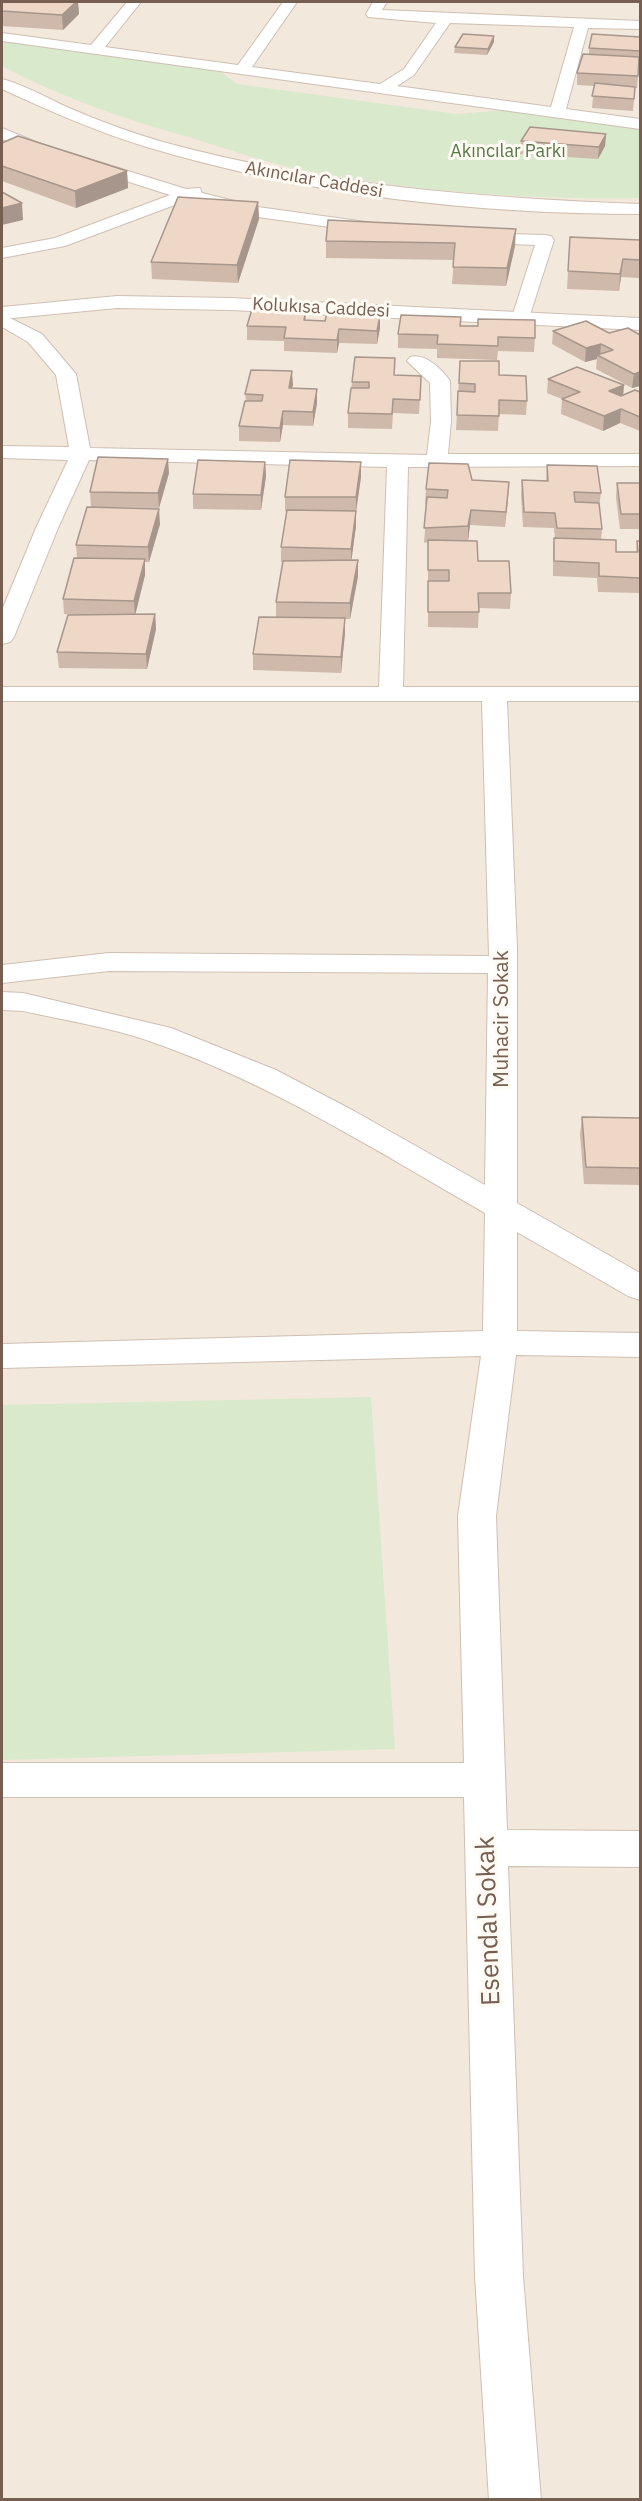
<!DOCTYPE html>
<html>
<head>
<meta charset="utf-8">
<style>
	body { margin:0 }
	#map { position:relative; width:642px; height:2501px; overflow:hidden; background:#fcf6ed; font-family:"IBM Plex Sans",sans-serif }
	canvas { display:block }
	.frame { position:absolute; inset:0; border:3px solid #765e51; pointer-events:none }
</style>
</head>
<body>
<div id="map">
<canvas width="642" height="2501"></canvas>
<div class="frame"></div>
</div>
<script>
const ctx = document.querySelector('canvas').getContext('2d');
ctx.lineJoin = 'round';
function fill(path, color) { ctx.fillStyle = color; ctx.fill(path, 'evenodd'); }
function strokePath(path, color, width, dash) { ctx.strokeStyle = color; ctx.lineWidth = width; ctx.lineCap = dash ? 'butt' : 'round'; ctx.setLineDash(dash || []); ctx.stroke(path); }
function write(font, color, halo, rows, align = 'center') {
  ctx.font = font + ' "IBM Plex Sans",sans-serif'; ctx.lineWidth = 6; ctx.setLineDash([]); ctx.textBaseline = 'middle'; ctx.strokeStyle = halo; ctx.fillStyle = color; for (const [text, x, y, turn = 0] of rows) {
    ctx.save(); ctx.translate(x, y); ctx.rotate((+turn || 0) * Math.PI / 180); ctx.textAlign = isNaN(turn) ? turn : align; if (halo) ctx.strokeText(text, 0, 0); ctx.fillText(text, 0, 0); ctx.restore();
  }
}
fill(new Path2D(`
	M2 2H640V2499H2Z`), '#f3e8dc');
fill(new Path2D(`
	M2 40 216 68 237 84 457 114 508 110 640 128V198C525 200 406 191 293 168 257 160 222 147 188 137 124 119 60 97 2 66Z
	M371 1397 395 1749 2 1760V1405Z`), '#d8e9cc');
const minor = new Path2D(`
	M127 2H141L105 47 238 65 283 2H297L252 67 380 84 404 69 436 23 368 17 366 14 373 2H387L382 10 640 21V29L588 28 566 109 640 119V129L2 41V33L91 45ZM450 23 574 27 551 107 397 86 414 75Z
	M2 128 41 144 186 189 200 188 202 193 258 207 373 223 379 224 382 228 379 232 373 233 258 217 188 200 65 246 2 258V248L55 238 170 195 29 150 2 139Z
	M472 233 545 235 551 236 554 240 528 321H514L512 317 535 245 466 242 463 238 466 234Z
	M2 314 42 334 76 374 90 448 427 455 431 421 430 383 407 361 410 357C425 353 442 369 450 381L451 421 448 454H640V466L408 467 403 687H640V701H507L517 949V1203L640 1273V1300L628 1296 517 1232V1331L640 1333V1357L516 1355 496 1516 507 1830 640 1831V1867L508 1866 523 2276 541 2500H489L475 2276 464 1797H2V1763H464L458 1516 481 1356 2 1368V1344L483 1331 485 1213C377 1151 270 1083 152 1042 114 1028 63 1020 23 1011L2 1010V992L23 993 171 1028 276 1070 354 1111 485 1185 488 973 109 971 2 983V965L109 953 489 956 482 701H2V687H379L387 467 89 460 58 528 14 637 10 642 2 644V610L36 528 68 460 2 458V446L69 447 56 375 28 342 2 327Z`);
const tertiary = new Path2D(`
	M117 296 231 298 640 318V330L231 310 117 308 2 319V307Z`);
const secondary = new Path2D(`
	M2 79C25 85 47 98 69 108 99 121 132 133 163 142 320 185 478 198 640 204V214C476 214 308 195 150 148 99 133 50 111 2 89Z`);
strokePath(minor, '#cebfb3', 2);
strokePath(tertiary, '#cebfb3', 2);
strokePath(secondary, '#d0bfb1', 2);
fill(minor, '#fff');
fill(tertiary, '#fff');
fill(secondary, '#fff');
fill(new Path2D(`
	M2 2H78L79 14 63 30 2 26Z
	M494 36V42L487 55 454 53 455 47Z
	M589 48 640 51 637 88H635L633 111 592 108 594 86 577 85V73L589 54Z
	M606 134 605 146 598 159 520 154 521 141Z
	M2 143 127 171 128 188 76 208 2 181Z
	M258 202 259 219 238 283 152 279 151 262Z
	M328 220 515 246 506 286 452 284 454 260 326 258V241Z
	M570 237 640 240V278L621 277 619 291 567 289Z
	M306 311V320L380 328 377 344 339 343 337 353 284 351V341L247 340V326Z
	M461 317V326L535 338 534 352 498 351 497 360 437 358V349L398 348V334Z
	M553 331 640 335V386L632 388 596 369 597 359 585 362 552 344Z
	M460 361 499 375 527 401 526 415 499 414 498 431 456 430Z
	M292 371V388L317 389V403L313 426 283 425 280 442 239 441V426L246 401 245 394Z
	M394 375 421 376 419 414 393 413 392 429 348 428V413L352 382Z
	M548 379 623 395 640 392V431L620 423 603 431 561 414 562 399 547 393Z
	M265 462 266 476 261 510 193 509V494Z
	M547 465 601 493 599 507 602 529 601 540 616 552H636L637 541H640V593L598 592 597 578 553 576V553L554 538H555L554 528 523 527 521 495 522 480H546Z
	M169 473 159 508 91 507 90 492Z
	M361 477 356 511V526L351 560H358V576L350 619H345V633L341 673 253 670V654L276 617V602L283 562H281V547L287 512 285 511V497Z
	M472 480 508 497 505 527 470 525 468 541 478 561 511 593 510 609 479 608 478 628 428 627V542L424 543 427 504H425L426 489Z
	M617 483H640V529H620L616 498Z
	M160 524 149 562H145V575L135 614H155L156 629 147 669 59 668 57 652 78 615 64 614 63 599 77 558 76 545Z
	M582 1117 640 1118V1185L584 1184 580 1134Z`), '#ceb9ab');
fill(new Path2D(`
	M76 2H78L79 14 63 30 62 15Z
	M494 36V42L487 55 488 49Z
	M606 134 605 146 598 159 599 147Z
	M127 171 128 188 76 208 75 191Z
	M258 202 259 219 238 283 237 265Z
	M22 203 23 220 2 225V208Z
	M516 229 515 246 506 286 507 268Z
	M623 259 621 277 619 291 620 274Z
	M380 315V328L377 344V331Z
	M339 329V343L337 353V340Z
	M601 344 600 356 597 355V359L585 362 586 348Z
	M292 371 293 385 289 402V388Z
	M640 372V386L632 388 634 374Z
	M624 385 623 399 609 391Z
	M317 389V403L313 426V412Z
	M621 409 620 423 603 431 604 416Z
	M283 411V425L280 442V428Z
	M168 459 169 473 159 508 158 493Z
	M265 462 266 476 261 510V495Z
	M361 462V477L356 512V497Z
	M509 482 508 497 505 527 506 512Z
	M159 509 160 524 149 562 148 547Z
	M471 510 470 525 468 541V526Z
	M356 511V526L351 564V549Z
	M145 559V575L135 616 134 601Z
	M358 560V576L350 619V603Z
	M155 614 156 629 147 669 146 654Z
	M345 618V633L341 673V657Z`), '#a7968b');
const building = new Path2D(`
	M2 2H76L62 15 2 11Z
	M463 34 494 36 488 49 455 47Z
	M592 34 640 37V51L589 48Z
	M583 54 639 57 638 76 577 73Z
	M595 83 635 87 634 99 592 96Z
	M530 127 606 134 599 147 521 141Z
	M18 136 127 171 75 191 2 166V143Z
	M2 192 22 203 2 208Z
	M178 197 258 202 237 265 151 262Z
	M328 220 516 229 507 268 453 267 455 243 326 241Z
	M570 237 640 240V260L623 259 620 274 568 271Z
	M252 309 306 311 304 320 325 321 327 313 380 315 377 331 339 329 337 340 284 338 286 327 247 326Z
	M401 315 461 317 460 326H478V319L535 320V338L498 337V346L437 344 438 335 398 334Z
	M586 321 609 333 628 328 640 335V372L634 374 597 355 613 350 601 344 586 348 553 331Z
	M355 357 395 358 394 375 421 376 420 400 393 399 392 414 348 413 351 388H369V382H352Z
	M460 361H499V375L526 376 527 401 499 400V416L457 415 458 391 475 392V384L459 383Z
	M577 367 624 385 609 391 621 396 635 390 640 392V417L621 409 604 416 562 399 580 392 548 379Z
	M251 370 292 371 289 388 317 389 313 412 283 411 280 428 239 426 245 401H262L263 395 245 394Z
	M98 457 168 459 158 493 90 492Z
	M198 460 265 462 261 495 193 494Z
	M290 460 361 462 356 497H285Z
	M429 463 468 464 472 480 509 482 506 512 471 510 468 526 424 528 427 497 447 498 448 490 426 489Z
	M547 465 597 466 601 493 574 492 575 502 599 503 602 529 557 528 555 513 524 512 522 480 548 481Z
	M617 483H640V514H621Z
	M87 507 159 509 148 547 76 545Z
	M287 510 356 511 351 549 281 547Z
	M554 538 616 540V552H638L637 541H640V578L599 576V563L554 561Z
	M428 540 477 541 478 561H509L511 593H478L479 612H428V581H449V570H428Z
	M74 558 145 559 134 601 63 599Z
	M358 560 350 603 276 602 283 561Z
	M155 614 146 654 57 652 68 615Z
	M259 617 345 618 341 657 253 654Z
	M582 1117 640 1118V1168L586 1167Z`);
fill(building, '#efd7c7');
strokePath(building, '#a7968b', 1.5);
write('18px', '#587a49', '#fefaf4', [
	["Akıncılar Parkı",508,152]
]);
write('18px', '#765e51', '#fefaf4', [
	["Akıncılar Caddesi",314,180,10],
	["Kolukısa Caddesi",321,308,3]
]);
write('21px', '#765e51', '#fefaf4', [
	["Muhacir Sokak",502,1019,-90]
]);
write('26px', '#765e51', '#fefaf4', [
	["Esendal Sokak",489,1921,-92]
]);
</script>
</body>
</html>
